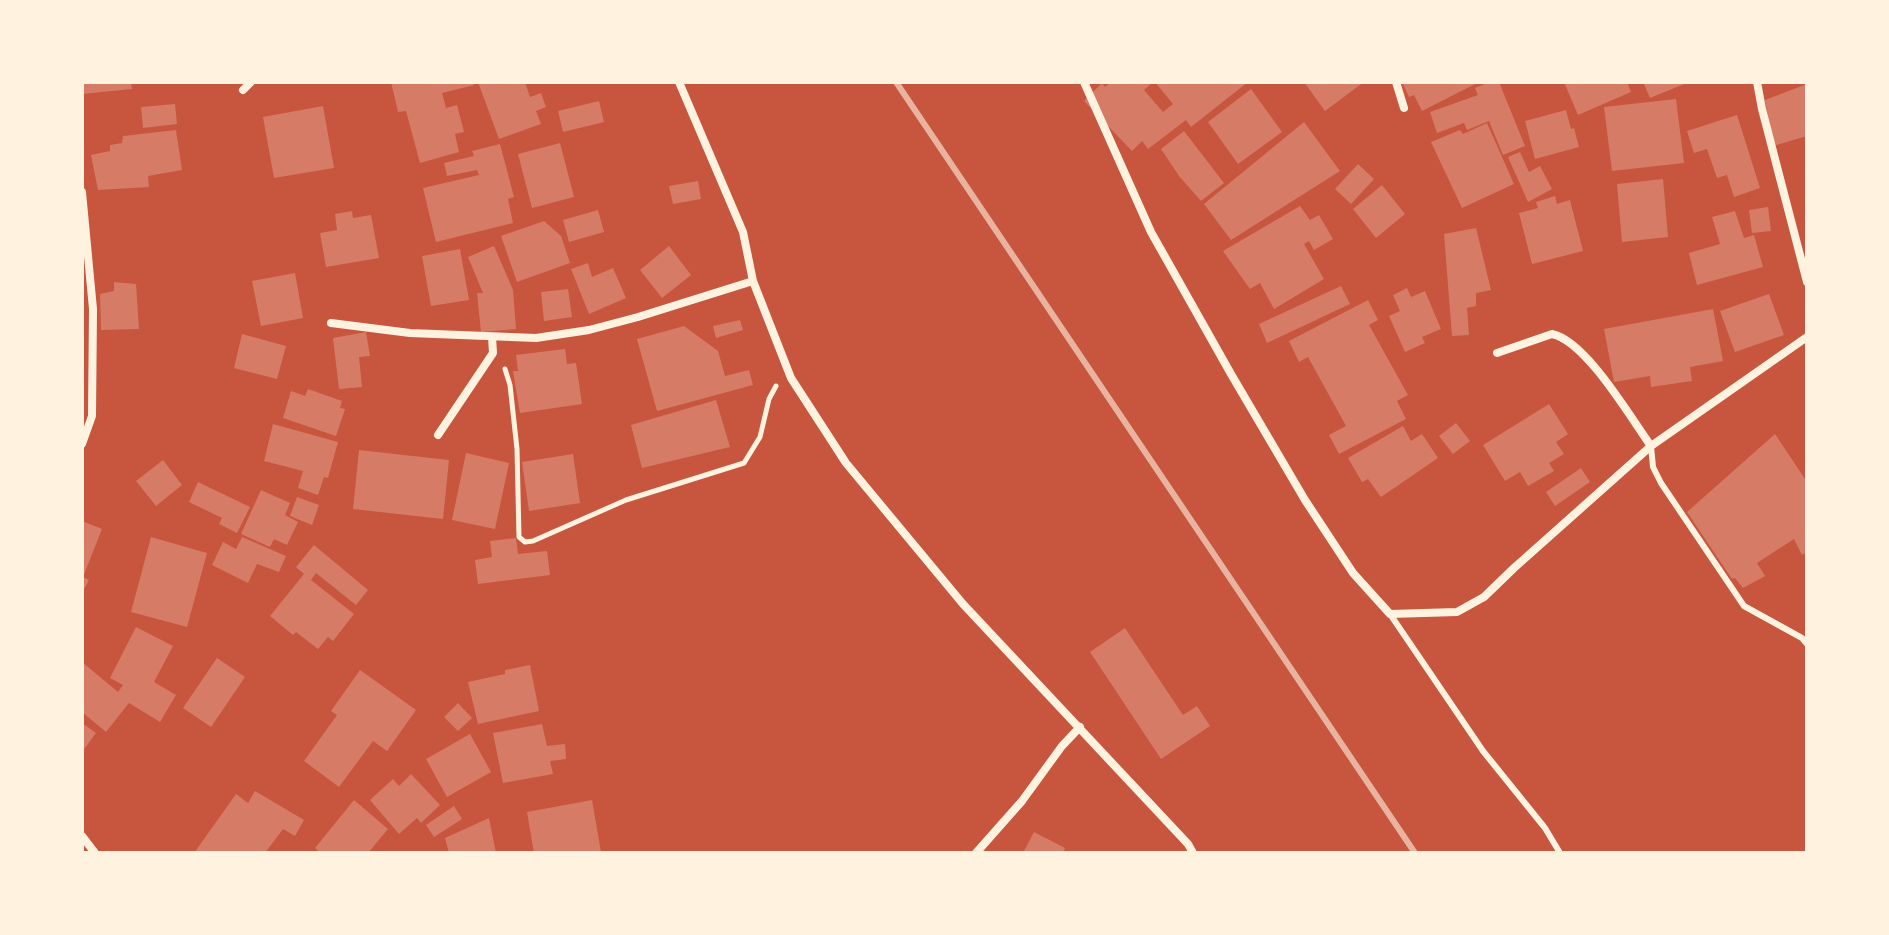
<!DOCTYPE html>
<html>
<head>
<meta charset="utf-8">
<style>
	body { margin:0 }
	#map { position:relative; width:1889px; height:935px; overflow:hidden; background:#c8553d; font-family:Manrope,sans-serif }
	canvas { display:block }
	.frame { position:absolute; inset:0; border:84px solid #fff3e0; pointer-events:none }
</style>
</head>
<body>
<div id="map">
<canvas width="1889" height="935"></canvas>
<div class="frame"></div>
</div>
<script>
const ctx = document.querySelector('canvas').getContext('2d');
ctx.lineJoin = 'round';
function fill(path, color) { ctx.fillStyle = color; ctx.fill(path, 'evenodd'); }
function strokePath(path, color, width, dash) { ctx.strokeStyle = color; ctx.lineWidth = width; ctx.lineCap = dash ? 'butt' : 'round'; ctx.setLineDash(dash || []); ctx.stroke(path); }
fill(new Path2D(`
	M82 82H131L132 89 82 94Z
	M391 82H473L474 85 442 93 446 108 457 105 464 132 455 134 459 152 420 163 406 111 398 112Z
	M478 82H525L530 97 541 93 546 107 536 111 541 124 499 139Z
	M1111 82H1153L1144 90 1163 112 1173 104 1155 82H1248L1191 127 1186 120 1148 149 1142 141 1132 151 1084 101 1102 83 1105 87Z
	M1304 82H1364L1325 111Z
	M1402 82H1479L1422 111 1414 95 1409 97Z
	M1490 82H1499L1525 146 1503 155 1489 121 1467 130 1464 123 1437 133 1430 112 1478 95 1475 88Z
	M1564 82H1627L1631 92 1578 115Z
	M1643 82H1689L1650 98Z
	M1807 84V136L1773 146 1765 100Z
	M1251 89 1282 132 1238 164 1208 122Z
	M1676 99 1684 163 1612 171 1604 107Z
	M599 101 604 122 563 132 558 111Z
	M175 104 177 124 143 128 141 107Z
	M323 106 334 168 274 178 263 117Z
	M1566 110 1571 129 1574 128 1579 147 1535 159 1525 121Z
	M1737 115 1760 188 1734 197 1727 175 1717 178 1707 149 1694 153 1687 131Z
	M1304 122 1340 171 1231 240 1204 204Z
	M1487 123 1514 184 1462 208 1431 142 1460 130 1463 134Z
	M176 130 182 170 148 176 149 187 98 190 91 155 110 151V145L122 143 123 136Z
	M1184 131 1224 183 1201 201 1179 176 1161 149Z
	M560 143 574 197 532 208 518 154Z
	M500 144 514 197 508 199 513 223 436 242 423 188 479 175 477 170 447 176 444 163 474 156 472 151Z
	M1520 152 1529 172 1540 166 1552 189 1528 202 1508 157Z
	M1358 164 1374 179 1351 204 1335 189Z
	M1663 179 1668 237 1622 242 1617 184Z
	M698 181 701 199 673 204 669 186Z
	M1382 185 1405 214 1376 238 1353 209Z
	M1555 196 1557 204 1570 200 1583 251 1532 264 1519 213 1538 208 1536 202Z
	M1300 206 1310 220 1319 215 1333 239 1314 250 1309 241 1304 244 1324 279 1274 309 1260 283 1250 289 1223 251Z
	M1768 207 1771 231 1752 233 1749 210Z
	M598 210 604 232 569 242 563 220Z
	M352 211 353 218 371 215 379 258 326 267 320 233 337 230 335 214Z
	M1735 211 1744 238 1754 235 1763 267 1697 285 1689 253 1720 244 1712 217Z
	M544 221 561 236 570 263 517 282 501 236Z
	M1476 228 1491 290 1476 293V306L1467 308 1469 335 1452 336 1444 234Z
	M494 246 513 290 516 329 481 332 477 293H483L468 257Z
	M669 246 691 275 662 298 640 270Z
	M460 249 469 300 431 306 422 256Z
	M588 263 592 277 613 268 626 298 589 314 571 269Z
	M295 273 303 318 261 326 252 281Z
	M114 282 136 284 139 329 101 330 100 294 114 291Z
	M1341 286 1350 304 1267 343 1259 324Z
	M1407 288 1411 297 1425 291 1441 329 1422 337 1425 343 1405 352 1389 316 1400 311 1393 295Z
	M568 289 572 317 544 321 541 292Z
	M1769 294 1784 335 1735 352 1720 311Z
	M1368 300 1378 320 1369 325 1408 395 1397 401 1406 419 1339 454 1329 435 1346 426 1308 357 1299 362 1289 341Z
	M1713 309 1723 361 1690 367 1692 381 1651 387 1650 376 1614 382 1604 329Z
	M740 320 743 330 716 338 713 326Z
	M684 326 718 351 725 376 749 370 753 385 657 411 637 339Z
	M366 332 370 356 359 357 362 387 339 389 333 338Z
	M242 334 286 346 277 379 234 368Z
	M565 349 567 364 576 363 582 404 520 413 513 371H518L516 355Z
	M308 389 342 401 340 408 345 409 336 436 283 418 291 391 305 396Z
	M716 400 730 447 642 468 631 425Z
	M1549 404 1568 434 1556 442 1564 454 1549 463 1554 471 1528 486 1520 472 1505 481 1483 445Z
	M1456 423 1470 441 1453 454 1439 436Z
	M273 424 338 442 328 478 324 477 318 495 298 488 303 471 264 461Z
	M1403 426 1411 441 1422 434 1438 458 1381 497 1368 479 1362 482 1348 458Z
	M1775 434 1807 482V552L1802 555 1794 539 1757 563 1765 576 1743 588 1735 578 1732 579 1687 512Z
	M359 450 449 460 443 519 353 509Z
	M466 453 509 463 495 529 452 520Z
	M573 454 580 503 529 511 522 462Z
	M163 460 182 485 156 506 136 481Z
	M1581 468 1590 482 1555 506 1546 492Z
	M198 482 250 507 237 533 219 524 222 518 189 502Z
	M261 490 290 503 285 515 298 522 287 545 274 539 270 547 241 534Z
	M297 497 319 505 312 525 290 516Z
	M82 521 102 529 83 577 89 580 82 593Z
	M151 537 207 553 187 627 131 612Z
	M242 537 286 556 279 572 257 564 248 583 212 565 223 542 236 549Z
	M516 538 518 554 547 551 550 575 478 584 475 560 492 557 490 541Z
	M314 545 368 590 356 605 316 573 311 580 354 614 333 641 328 637 318 649 296 632 293 635 270 616 304 574 296 567Z
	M136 627 173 646 154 682 176 695 160 722 129 703 106 732 82 712V662L118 692 123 685 110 678Z
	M1125 628 1183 715 1197 706 1210 726 1161 759 1090 652Z
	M217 658 245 677 211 727 183 708Z
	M530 665 539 711 478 724 468 682 505 674V670Z
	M360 670 416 710 387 751 373 741 339 787 304 761 337 715 331 711Z
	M458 703 472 718 458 731 444 717Z
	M82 723 96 733 82 752Z
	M542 724 547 746 565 744 566 759 550 761 553 774 503 783 493 733Z
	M470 734 491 772 447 797 426 759Z
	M411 774 440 805 421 823 417 818 399 834 370 800 393 779 399 786Z
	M255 791 304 820 295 836 283 829 265 853H194L236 794 248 803Z
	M354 800 388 829 368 853H320L315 848Z
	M592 800 601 852 534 853 527 812Z
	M454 806 462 819 434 837 426 825Z
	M489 818 496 853H449L445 838Z
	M1034 832 1065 848 1063 853H1023Z`), '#d67c66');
strokePath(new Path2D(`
	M505 369 510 385 517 449 519 537 525 542 533 541 626 500 744 463 760 437 769 399 776 386`), '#fff3e0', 5);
strokePath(new Path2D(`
	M1651 446 1653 467 1661 483 1744 606 1802 638 1807 644
	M1390 614 1483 751 1545 828 1560 853`), '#fff3e0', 6);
strokePath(new Path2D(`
	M679 82 743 232 753 281 791 378 846 463 963 604 1188 844 1193 853
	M1084 82 1151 232 1231 374 1305 500 1353 573 1390 614 1457 612 1484 597 1514 568 1651 446 1807 337
	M1396 82 1404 108
	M1757 82 1762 109 1807 282
	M243 90 251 82
	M82 192 93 309 92 416 82 444
	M331 323 410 333 536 338 589 330 638 317 753 281
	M1497 353 1552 334C1586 341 1630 417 1651 446
	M438 435 493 353 492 337
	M82 836 95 853
	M976 853 1022 801 1062 746 1080 727`), '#fff3e0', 8);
strokePath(new Path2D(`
	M896 82 1415 853`), '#e9b49f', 6);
</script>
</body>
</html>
